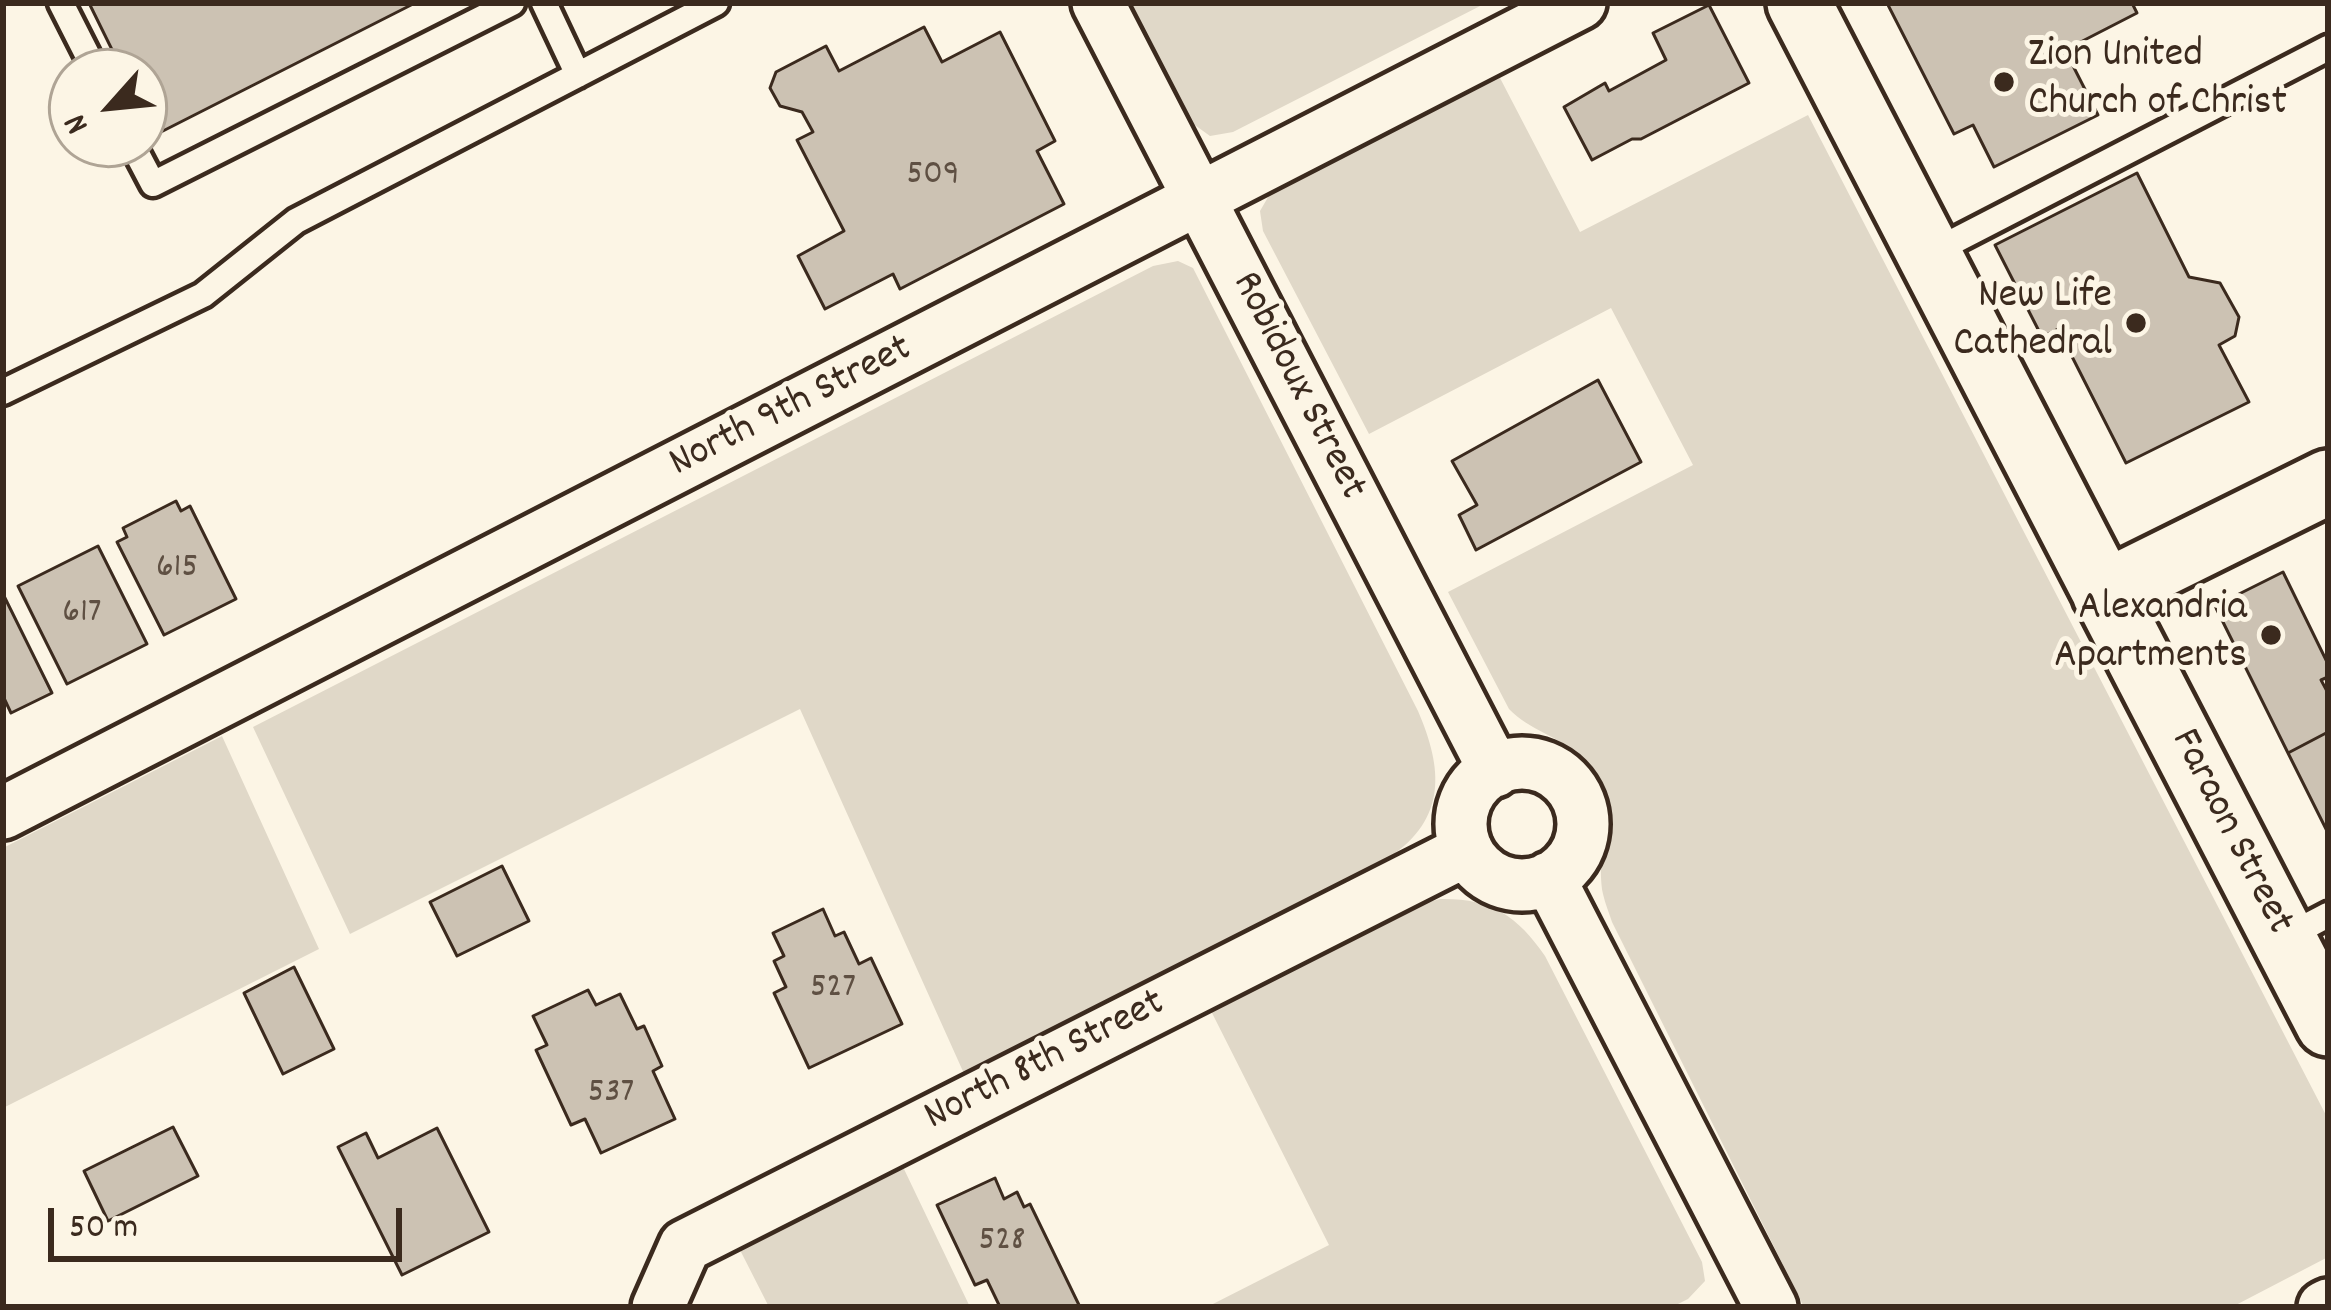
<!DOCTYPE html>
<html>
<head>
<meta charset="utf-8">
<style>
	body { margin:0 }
	#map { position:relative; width:2331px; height:1310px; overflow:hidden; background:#fcf5e5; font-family:Dekko,sans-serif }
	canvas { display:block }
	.frame { position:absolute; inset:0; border:6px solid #3b2a1e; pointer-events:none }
	.north { position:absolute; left:48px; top:48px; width:120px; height:120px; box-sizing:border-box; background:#fcf5e5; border:3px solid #afa495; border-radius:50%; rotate:243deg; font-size:33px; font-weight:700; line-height:48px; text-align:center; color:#3b2a1e }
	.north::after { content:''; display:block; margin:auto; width:42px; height:54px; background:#3b2a1e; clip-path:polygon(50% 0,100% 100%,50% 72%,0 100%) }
	.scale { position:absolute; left:48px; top:1208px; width:354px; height:54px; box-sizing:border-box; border:6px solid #3b2a1e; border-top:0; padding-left:15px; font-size:36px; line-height:42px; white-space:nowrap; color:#3b2a1e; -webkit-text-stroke:9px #fcf5e5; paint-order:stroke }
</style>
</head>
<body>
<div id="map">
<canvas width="2331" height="1310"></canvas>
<div class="frame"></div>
<div class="north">N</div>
<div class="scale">50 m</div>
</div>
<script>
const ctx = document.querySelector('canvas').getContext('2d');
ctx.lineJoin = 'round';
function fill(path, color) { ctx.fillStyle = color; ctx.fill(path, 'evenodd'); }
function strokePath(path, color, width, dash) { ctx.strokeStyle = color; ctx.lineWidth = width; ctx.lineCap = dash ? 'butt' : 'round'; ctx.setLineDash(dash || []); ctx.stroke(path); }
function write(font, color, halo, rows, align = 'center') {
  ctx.font = font + ' Dekko,sans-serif'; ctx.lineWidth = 10; ctx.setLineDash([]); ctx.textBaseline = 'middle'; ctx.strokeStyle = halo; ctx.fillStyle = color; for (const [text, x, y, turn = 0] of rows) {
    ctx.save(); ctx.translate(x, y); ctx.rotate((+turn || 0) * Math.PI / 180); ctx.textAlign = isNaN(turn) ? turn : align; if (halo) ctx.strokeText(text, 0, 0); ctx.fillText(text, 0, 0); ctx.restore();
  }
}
fill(new Path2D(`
	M1130 3H1486L1233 132 1210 136 1192 123Z
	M1500 78 1580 232 1808 115 2328 1119V1257L2232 1307H1804L1612 922C1609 913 1605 903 1603 894 1594 845 1622 799 1580 757 1559 736 1529 730 1509 709L1448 592 1693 465 1611 308 1369 434 1263 231 1260 211 1271 192Z
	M1178 261 1193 268 1418 711C1443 769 1447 818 1390 857L966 1078 800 709 350 934 253 727 1153 266Z
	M222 736 319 949 3 1108V848Z
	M1440 899C1490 898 1517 915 1545 956L1702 1262 1705 1281 1688 1299 1672 1307H1207L1329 1245 1210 1009 1418 905Z
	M903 1167 970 1307H769L740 1250Z`), '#e0d8c8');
const building = new Path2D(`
	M89 3H415L155 135 144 113V72H123Z
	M1887 3H2132L2137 13 2065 50 2098 115 1994 167 1973 125 1954 134Z
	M1709 5 1749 83 1641 139H1632L1592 160 1564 107 1605 83 1609 91 1666 60 1653 33Z
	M924 27 942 62 1000 32 1055 141 1037 151 1064 204 900 289 893 274 825 309 798 256 844 231 797 140 813 132 802 112 780 106 770 88 776 72 826 46 839 71Z
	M2137 173 2189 277 2220 283 2239 317 2235 336 2219 345 2249 402 2126 463 2058 329 2042 337 1995 245Z
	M1598 380 1641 462 1476 550 1459 515 1477 505 1452 461Z
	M176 501 181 511 190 506 236 599 164 635 117 542 127 537 123 528Z
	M98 546 147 644 67 684 18 586Z
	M2283 572 2328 664V677L2321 680 2328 693V732L2288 753 2215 606Z
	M4 596 52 693 11 713 3 696Z
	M2328 732V833L2288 753Z
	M502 866 529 921 457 956 430 902Z
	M823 909 835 936 844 932 859 964 871 958 902 1024 809 1068 774 993 786 987 774 961 784 956 773 933Z
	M294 967 334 1049 283 1074 244 993Z
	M588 990 596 1005 620 994 637 1029 644 1026 662 1066 653 1071 675 1119 601 1153 585 1119 571 1125 536 1050 547 1045 533 1016Z
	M173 1127 198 1176 108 1221 84 1171Z
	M437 1128 489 1232 402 1275 338 1147 366 1133 378 1158Z
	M995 1178 1004 1199 1017 1192 1024 1207 1030 1204 1079 1305 1074 1307H1000L987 1280 975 1285 937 1205Z`);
fill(building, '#ccc2b3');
strokePath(building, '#3b2a1e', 3);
const service = new Path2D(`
	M61 3 96 72
	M544 3 578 75
	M132 144 153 184 512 3
	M1931 253 2328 48
	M3 392 203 295 296 221 716 3
	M2286 937 2328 915`);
const minor = new Path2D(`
	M1098 3 1495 771
	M1461 824a61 61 0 1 1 122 0a61 61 0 1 1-122 0Z
	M3 813 1580 3
	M1549 878 1771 1307
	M658 1307 685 1246 1467 850
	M2324 1307 2328 1305`);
const tertiary = new Path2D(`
	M1799 3 2328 1024
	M2104 593 2328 482`);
strokePath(service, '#3b2a1e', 33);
strokePath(minor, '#3b2a1e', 60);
strokePath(tertiary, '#3b2a1e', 72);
strokePath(service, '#fcf5e5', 24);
strokePath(minor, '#fcf5e5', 51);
strokePath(tertiary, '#fcf5e5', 63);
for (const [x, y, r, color] of [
	[2004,82,12,"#3b2a1e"],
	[2136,323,12,"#3b2a1e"],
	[2271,635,12,"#3b2a1e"]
]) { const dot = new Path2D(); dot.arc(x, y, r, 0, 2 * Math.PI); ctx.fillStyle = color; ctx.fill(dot); strokePath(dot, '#fcf5e5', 4.5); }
write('36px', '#5f5043', null, [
	["509",933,177],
	["615",177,570],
	["617",82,615],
	["527",833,990],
	["537",611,1095],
	["528",1002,1243]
]);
write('42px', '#3b2a1e', '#fcf5e5', [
	["Zion United",2028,58,"left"],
	["Church of Christ",2028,106,"left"],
	["New Life",2112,299],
	["Cathedral",2112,347],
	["Alexandria",2247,611],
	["Apartments",2247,659]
], 'right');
write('42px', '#3b2a1e', '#fcf5e5', [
	["Robidoux Street",1296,387,63],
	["North 9th Street",792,409,-27],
	["Faraon Street",2229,833,63],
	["North 8th Street",1046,1063,-27]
]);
</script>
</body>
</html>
